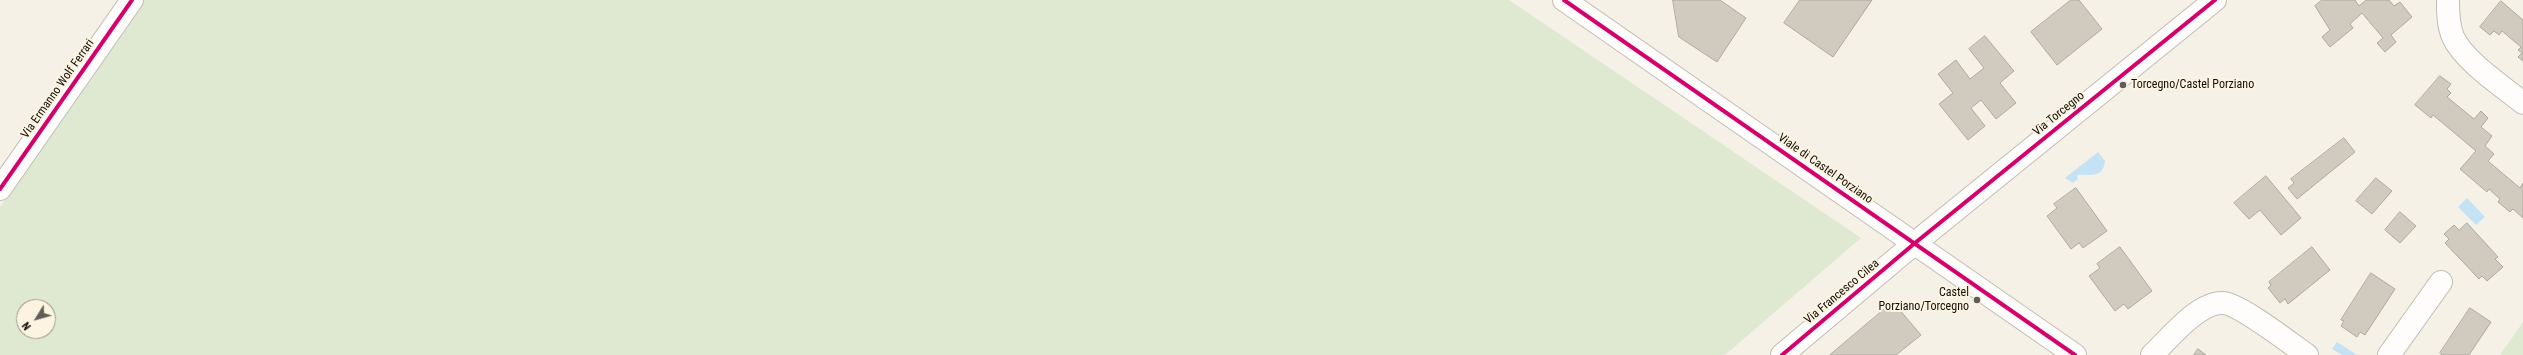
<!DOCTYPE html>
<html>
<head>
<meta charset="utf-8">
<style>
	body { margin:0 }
	#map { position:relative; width:2523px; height:355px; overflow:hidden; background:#f6f1e7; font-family:"Roboto Condensed",sans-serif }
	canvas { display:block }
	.north { position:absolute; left:16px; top:299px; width:40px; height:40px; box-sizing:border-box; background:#fcf3e1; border:1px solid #9e978a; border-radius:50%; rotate:233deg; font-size:11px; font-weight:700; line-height:16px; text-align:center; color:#100e08 }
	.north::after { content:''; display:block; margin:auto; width:14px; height:18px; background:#605d56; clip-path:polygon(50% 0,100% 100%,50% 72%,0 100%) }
</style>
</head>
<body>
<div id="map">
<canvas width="2523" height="355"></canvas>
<div class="north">N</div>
</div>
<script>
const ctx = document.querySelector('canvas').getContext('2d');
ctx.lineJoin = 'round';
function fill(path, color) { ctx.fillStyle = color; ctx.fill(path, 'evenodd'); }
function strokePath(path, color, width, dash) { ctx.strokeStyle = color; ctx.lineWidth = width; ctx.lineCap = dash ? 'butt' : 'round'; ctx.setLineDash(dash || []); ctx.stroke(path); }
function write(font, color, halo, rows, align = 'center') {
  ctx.font = font + ' "Roboto Condensed",sans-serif'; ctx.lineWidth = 4; ctx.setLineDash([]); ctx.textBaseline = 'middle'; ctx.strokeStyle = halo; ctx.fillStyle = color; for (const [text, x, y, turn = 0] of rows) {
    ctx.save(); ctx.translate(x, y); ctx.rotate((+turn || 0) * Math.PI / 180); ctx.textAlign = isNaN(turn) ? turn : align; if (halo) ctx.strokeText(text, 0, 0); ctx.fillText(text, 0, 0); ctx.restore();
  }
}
fill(new Path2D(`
	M145 0H1509L1861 238 1725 355H0V207ZM24 307H48V331H24Z
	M2523 322V355H2500Z`), '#dfe8d1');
fill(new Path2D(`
	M2098 152 2105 161C2103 179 2090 174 2077 175L2078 179 2073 183 2065 178Z
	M2467 198 2485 217 2476 225 2458 207Z
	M2337 342 2357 355H2342L2332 349Z`), '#c4e2f4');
const building = new Path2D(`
	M1673 0H1720L1746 18 1717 62 1679 37Z
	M1800 0H1872L1833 57 1784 23Z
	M2071 0H2079L2102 29 2057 65 2031 32Z
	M2322 0H2355L2359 6 2366 0H2389L2394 6 2400 2 2412 17 2391 35 2396 42 2385 52 2377 43 2383 38 2362 13 2350 24 2353 28 2330 47 2322 37 2330 30 2315 6Z
	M2501 1 2523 20V61L2518 57 2522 53 2518 50 2521 47 2502 31 2499 35 2494 31 2490 35 2480 27Z
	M1985 36 2014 71 2000 83 2016 103 1996 119 1981 100 1971 108 1985 126 1968 140 1939 104 1953 93 1938 74 1956 60 1970 79 1984 68 1969 49Z
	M2440 76 2451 84 2447 89 2451 93 2447 97 2474 119 2481 111 2488 118 2481 127 2492 136 2485 146 2494 154 2488 161 2520 188 2523 183V218L2513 209 2510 212 2498 202 2500 199 2489 189 2487 192 2460 169 2476 151 2433 115 2431 118 2415 105Z
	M2344 138 2355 152 2297 199 2288 188 2294 183 2291 179Z
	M2266 176 2301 218 2281 235 2260 210 2249 219 2234 203Z
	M2376 178 2392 191 2372 214 2356 201Z
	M2076 188 2107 231 2083 248 2079 243 2071 249 2047 216 2057 208 2054 204Z
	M2400 212 2416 226 2400 243 2385 230Z
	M2467 223 2498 257 2495 259 2503 267 2487 281 2482 276 2479 279 2445 243 2449 239 2444 234 2454 225 2459 230Z
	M2120 247 2152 291 2128 309 2124 304 2115 311 2089 276 2100 268 2097 264Z
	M2312 247 2330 270 2288 304 2285 299 2280 303 2268 288 2271 285 2269 282Z
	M2371 273 2395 289 2365 335 2360 332 2357 337 2341 326 2344 321 2341 320Z
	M1893 302 1921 335 1896 355H1830Z
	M2470 308 2491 322 2469 355H2442L2440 353Z
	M2198 349 2206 355H2194Z`);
fill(building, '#d1cabe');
strokePath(building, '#adaaa2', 1);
const minor = new Path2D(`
	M1564 0 2075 355
	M2448 0C2448 12 2448 25 2453 37 2464 61 2502 86 2523 103
	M0 189 132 0
	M1782 355 1915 243 2215 0
	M2152 355C2168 340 2199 301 2223 303 2240 304 2291 344 2307 355
	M2389 355 2441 282`);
strokePath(minor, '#c1bdb5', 24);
strokePath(minor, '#fefdfb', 22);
strokePath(new Path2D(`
	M1564 0 2075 355
	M0 189 132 0
	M1782 355 1915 243 2215 0`), '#d6006c', 4);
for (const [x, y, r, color] of [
	[2123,85,4,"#605d56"],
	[1977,300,4,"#605d56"]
]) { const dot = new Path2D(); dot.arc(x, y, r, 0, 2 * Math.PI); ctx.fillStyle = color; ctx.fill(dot); strokePath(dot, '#fcf3e1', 1.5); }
write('12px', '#100e08', '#fcf3e1', [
	["Torcegno/Castel Porziano",2131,85],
	["Castel",1969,293,"right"],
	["Porziano/Torcegno",1969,307,"right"]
], 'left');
write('12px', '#100e08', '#fcf3e1', [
	["Via Ermanno Wolf Ferrari",58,89,-55],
	["Via Torcegno",2059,114,-39],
	["Viale di Castel Porziano",1825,169,35],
	["Via Francesco Cilea",1842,292,-40]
]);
</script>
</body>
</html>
